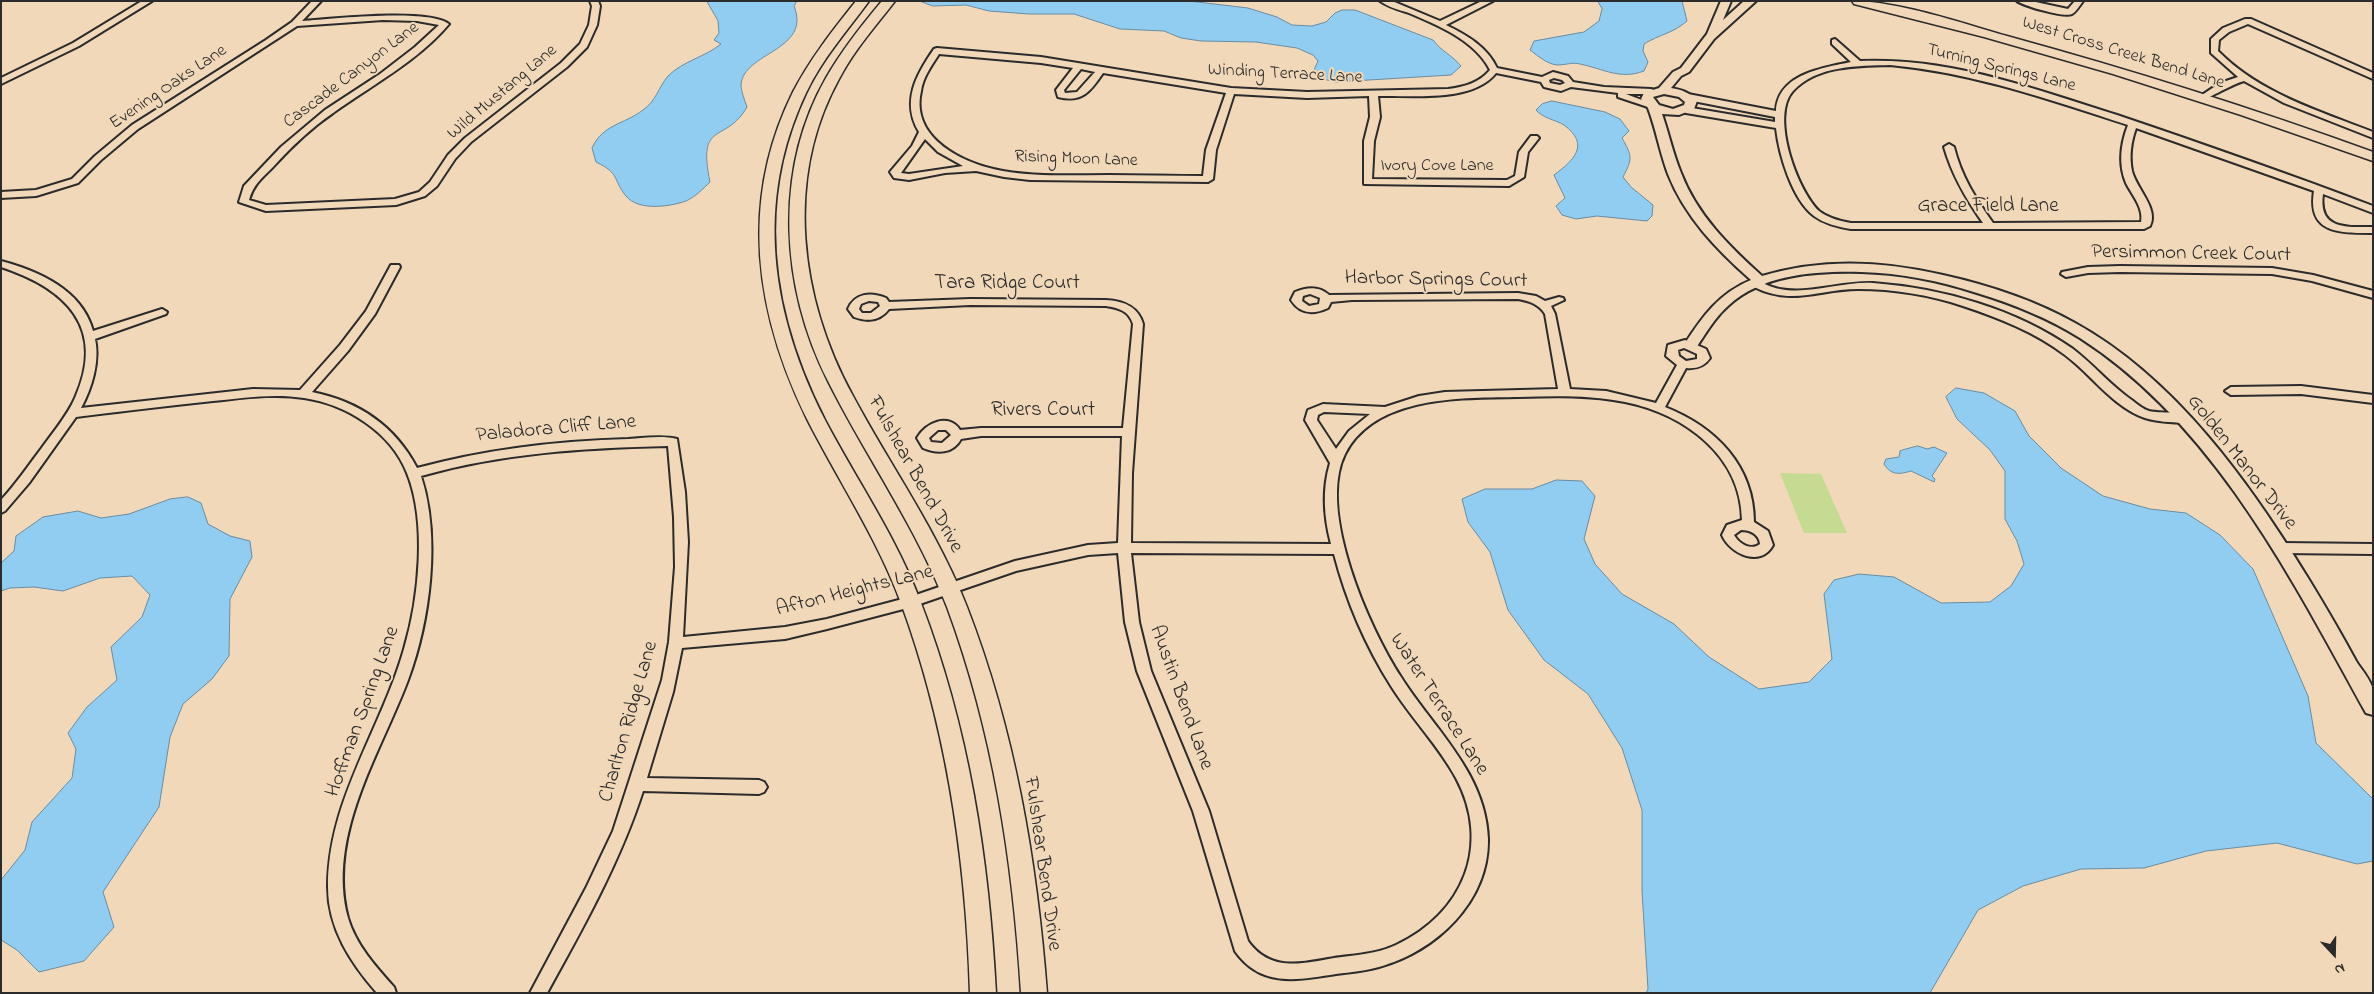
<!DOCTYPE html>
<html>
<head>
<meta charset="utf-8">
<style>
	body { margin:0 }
	#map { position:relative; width:2374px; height:994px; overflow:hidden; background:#f1d8b9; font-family:"Indie Flower",sans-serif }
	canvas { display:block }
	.frame { position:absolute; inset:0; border:2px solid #2b2b2b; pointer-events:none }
	.north { position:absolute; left:2309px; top:929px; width:50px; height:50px; -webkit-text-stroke:4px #f1d8b9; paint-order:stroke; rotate:159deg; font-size:14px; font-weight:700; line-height:20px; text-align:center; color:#2b2b2b }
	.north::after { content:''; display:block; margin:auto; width:18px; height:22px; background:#2b2b2b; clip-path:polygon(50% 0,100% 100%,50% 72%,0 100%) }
</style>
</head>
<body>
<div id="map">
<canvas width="2374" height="994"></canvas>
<div class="frame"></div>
<div class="north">N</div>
</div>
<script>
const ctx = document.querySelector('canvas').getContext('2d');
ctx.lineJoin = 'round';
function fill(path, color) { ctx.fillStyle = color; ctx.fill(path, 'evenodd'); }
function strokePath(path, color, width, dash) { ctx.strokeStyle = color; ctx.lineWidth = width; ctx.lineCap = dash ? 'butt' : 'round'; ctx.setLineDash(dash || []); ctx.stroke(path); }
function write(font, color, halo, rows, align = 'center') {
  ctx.font = font + ' "Indie Flower",sans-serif'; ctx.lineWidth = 4; ctx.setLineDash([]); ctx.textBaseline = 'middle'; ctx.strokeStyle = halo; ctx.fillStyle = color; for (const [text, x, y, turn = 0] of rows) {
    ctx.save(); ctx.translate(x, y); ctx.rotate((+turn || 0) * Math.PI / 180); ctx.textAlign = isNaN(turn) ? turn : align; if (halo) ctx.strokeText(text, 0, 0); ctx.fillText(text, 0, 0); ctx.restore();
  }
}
fill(new Path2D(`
	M1780 473 1821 474 1847 533H1804Z`), '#c4db91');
const water = new Path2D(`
	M707 1H797L794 6C812 51 743 52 741 85 741 91 745 101 747 107 725 145 697 119 710 182 703 189 695 197 686 201 669 207 638 211 626 196 612 179 621 174 596 162L592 148C603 124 623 125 643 110 656 101 658 88 668 76 683 61 705 57 721 44L714 40 719 33 718 21Z
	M920 1H1189L1248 8 1277 17 1292 25 1312 26 1326 22 1335 13 1342 10H1355L1433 40C1441 51 1453 56 1461 66L1451 75 1336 82 1323 79 1314 70 1318 61 1313 55 1297 48 1256 42 1201 41 1181 38 1164 31 1120 29 1074 14H1029L989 11 966 5 933 6Z
	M1598 1H1682L1687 21C1672 34 1660 34 1644 44L1643 51 1648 62 1644 71C1620 80 1604 69 1580 64 1573 62 1565 65 1557 65 1547 64 1538 56 1530 50L1534 41 1584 32 1599 21 1602 9Z
	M1552 101 1605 112 1620 119 1629 131 1622 138C1632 156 1633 158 1623 177L1631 187 1653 205 1652 216 1647 221 1597 216 1576 219 1562 215 1556 206 1565 198 1554 175C1573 161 1591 145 1564 125 1554 119 1544 119 1536 110L1542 104Z
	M1956 388 1984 393 2015 411 2029 436 2061 468 2103 496 2150 509 2186 513 2220 535 2253 569 2308 696 2316 743 2373 799V861L2357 864 2277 843 2206 851 2144 868 2081 869 2023 886 1978 910 1930 993H1646L1648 989 1642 891V810L1622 748 1588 694 1544 660 1508 610 1490 552 1468 522 1462 499 1485 489H1532L1556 480 1582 481 1595 496 1584 539 1595 564 1622 594 1674 624 1709 657 1759 689 1809 682 1832 659 1824 594 1834 580 1859 574 1894 577 1941 603 1990 602 2011 586 2024 564 2017 541 2005 519V471L1990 450 1957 419 1946 397Z
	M1918 446 1927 449 1934 447 1947 453 1932 476 1935 479 1934 482 1911 471C1901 474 1891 476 1884 464L1886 459 1899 457 1900 451Z
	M188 497 201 503 208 524 230 536 250 541 252 557 230 599 229 656 212 679 183 704 170 737 159 807 103 892 114 927 84 961 39 972 17 950 1 940V880L25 850 32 822 72 778 76 749 68 733 87 707 117 680 111 647 142 617 150 595 132 576 100 578 63 591 34 587 10 588 1 591V563L14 551 16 536 43 517 78 511 101 518 129 514 170 499Z`);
fill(water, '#91cdf1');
strokePath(water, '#688ca2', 1);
const minor = new Path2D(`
	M142 1H152L79 46 1 84V78L73 43Z
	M312 1H321L302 21C331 19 428 8 449 24 418 61 372 85 333 113 311 128 291 147 273 167 262 178 253 185 249 200L266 205 395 199 419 192 430 182 448 155 465 138 561 63 580 44 589 25 592 6 590 1H598L600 6 597 25 587 47 567 67 471 142 455 159 437 186 425 196 396 205 266 211 239 202 244 186 281 147 325 110 380 74 415 47 439 25 417 21 383 20 297 26 138 129 101 160 78 183 36 196 1 198V192L36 190 72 179 95 156 132 125 266 40 292 22Z
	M1380 1H1392L1440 21 1482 1H1493L1446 25C1467 35 1487 47 1497 68L1542 77 1553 72 1568 76 1573 82 1604 87 1651 89 1654 90V94H1626L1655 105 1651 108 1618 97V93L1571 87 1561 91 1544 87 1541 82 1496 73C1472 103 1413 95 1378 96L1380 117 1374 141 1372 179 1507 180 1515 176 1519 152 1531 136H1537L1539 138 1528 152 1524 177 1509 186 1364 184V141L1370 117 1369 96 1307 98 1234 94 1216 150 1213 179 1208 182 1030 180 1004 177 976 171 945 173 909 180 894 178 890 172 912 146 919 132C901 102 916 75 934 49L937 48 1041 57 1231 88 1307 92 1448 89C1464 87 1479 83 1490 70 1475 40 1437 25 1409 13 1399 10 1388 7 1380 1ZM939 54 1041 63 1073 68 1056 90 1058 97C1082 103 1090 92 1103 73L1226 93 1206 150 1203 176C1172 176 1140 175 1109 175 1074 175 1037 177 1003 171 964 164 910 139 921 91 923 77 932 65 939 54ZM1081 69 1095 72 1077 92 1065 93 1064 90ZM1554 78 1562 80 1565 83 1560 85 1550 83 1549 80ZM925 139 938 152 963 166 909 174 901 173Z
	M2017 1H2031L2068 9 2075 1H2083C2080 5 2076 12 2072 14 2065 18 2024 6 2017 1Z
	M2245 19H2251L2373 73V79L2248 24 2229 32 2219 40 2218 51C2259 93 2319 111 2373 132V138L2284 103 2244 81C2232 84 2207 100 2202 99V95L2220 83 2238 77 2211 53V39L2223 28Z
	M1835 39 1860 61C1949 57 2032 88 2117 115 2203 144 2288 174 2373 206V213L2323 194C2318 230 2346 227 2373 227V233C2340 233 2307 234 2314 191L2136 128C2131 142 2129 156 2132 171 2136 188 2159 209 2150 226L2144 229H1851C1838 227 1825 224 1814 216 1792 199 1779 155 1776 128L1686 113 1681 110 1686 107 1775 122V117L1688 100 1684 97 1688 94 1776 111C1778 74 1822 68 1851 62L1832 44V40ZM1890 65C1974 73 2048 99 2128 125 2121 143 2118 164 2126 183 2132 195 2144 208 2141 222L1993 223C1976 199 1961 176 1954 147L1949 144 1944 147C1952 175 1966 199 1983 223H1851C1840 221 1828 218 1819 211 1797 190 1770 116 1793 91 1817 65 1859 66 1890 65Z
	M1 261C39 271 82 290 93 331L162 309 167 312 166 314 95 339C100 361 92 388 81 408L253 389 300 390 340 345 366 311 391 265H399L400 267 375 314 348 351 312 392C358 401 395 426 417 468 487 449 556 441 628 439 643 438 663 435 677 439L685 492 688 542 683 637 785 627 827 619 910 597 1015 561 1088 545 1118 543 1122 436H981L961 439C953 454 937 454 923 448L917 438C925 423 949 412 960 430L981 428H1123L1133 324C1129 311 1119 308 1106 306L970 305 889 309C880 321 867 322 854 317L848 309C855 293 871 292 886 298L889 302 970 299 1106 300C1123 301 1138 306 1143 324L1132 473 1131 543 1331 544C1324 518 1322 489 1330 463L1305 420 1308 410 1323 404 1385 407 1419 396 1445 392 1558 389 1545 314C1539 304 1529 301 1518 299L1352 300 1331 302 1328 308C1313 315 1300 314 1291 300L1295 292C1307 287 1319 286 1329 295L1518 293 1536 296 1545 301 1559 297 1563 298 1564 300 1551 306 1555 314 1570 389 1606 391 1656 403 1677 365 1666 356 1668 345 1685 340 1706 349 1710 358C1704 367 1696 369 1686 368L1665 407C1716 427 1754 466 1754 522L1768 531 1773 545C1761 568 1730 554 1722 535L1727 525 1742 520C1741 455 1684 414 1625 402 1590 395 1555 396 1519 397 1463 398 1375 395 1345 454 1317 511 1369 628 1401 677 1433 728 1486 773 1488 839 1489 902 1436 951 1379 967 1365 971 1351 972 1336 974 1297 980 1261 988 1235 951L1193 811 1137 671 1125 622 1118 553 1088 555 1016 571 911 607 827 629 785 639 682 648 673 692 647 778 759 780 764 782 767 787 764 792 759 794 643 791C620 862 583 928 547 993H530L586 888 613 831 662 680 669 642 675 567 674 517 668 446C584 448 502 453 421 476 441 537 430 621 408 680 380 754 326 836 348 918 356 945 376 967 394 987L396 993H377C351 963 328 929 328 887 328 800 381 730 404 649 419 599 427 522 407 473 391 432 346 404 304 398 274 393 243 398 213 401 167 406 122 411 76 417L29 483 5 511 1 513V500C16 484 28 466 41 449 53 432 67 416 75 398 107 327 65 288 1 267ZM1310 294 1320 298 1319 304 1309 306 1302 301 1303 296ZM869 301 878 302 880 306 871 313H862L859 309 861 304ZM1684 348 1697 354V359L1686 361 1679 356 1678 350ZM1324 412 1370 414 1349 431 1336 449 1317 420 1318 415ZM938 430H946L951 435 942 443 931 442 929 438ZM1741 530C1750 530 1759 534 1760 544 1751 551 1739 544 1734 535ZM1131 553 1334 554C1346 600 1365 645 1391 686 1411 718 1438 745 1456 778 1492 845 1463 914 1396 945 1377 954 1355 955 1334 958 1301 964 1270 972 1248 941L1209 811 1151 671 1139 622Z
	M2120 266 2272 268 2313 275 2373 291V298L2312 281 2272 274 2120 272 2088 273 2066 277 2061 274 2062 272 2088 267Z
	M1761 279 1765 280V284C1797 300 1838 281 1873 283 1942 288 2016 309 2073 349 2094 365 2111 386 2133 401 2138 405 2143 409 2149 411 2160 414 2182 410 2189 419L2183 423C2171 422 2157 422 2145 418 2113 407 2092 375 2065 355 2035 332 1999 318 1963 306 1930 295 1894 289 1858 289 1820 289 1792 306 1754 287V283Z
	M2301 386 2373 395V403L2301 394 2231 395 2225 391 2231 387Z
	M2281 543 2373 544V554L2281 553 2276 551 2275 548 2276 545Z`);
const tertiary = new Path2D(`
	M1721 1H1731L1723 20 1744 1H1756L1714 39 1689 72 1681 76 1671 88C1682 90 1689 92 1697 101L1694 109 1679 115 1662 114C1669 134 1673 154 1681 173 1697 215 1729 246 1762 276 1821 258 1884 261 1943 275 1988 285 2034 300 2075 323 2175 378 2250 483 2308 578 2325 606 2341 633 2356 661 2361 669 2371 680 2373 690 2374 697 2373 707 2373 715L2366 713C2292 579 2213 423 2080 338 2048 318 2013 304 1977 293 1940 281 1901 273 1861 272 1817 271 1763 274 1729 305 1715 317 1706 333 1696 348H1686L1684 345C1702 317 1719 293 1751 280 1717 250 1685 217 1668 174 1660 153 1656 129 1648 108L1641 99 1644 93 1659 88 1673 72 1681 68 1707 34ZM1664 94 1679 97 1685 102 1684 105 1673 109 1659 105 1653 97Z`);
const secondary = new Path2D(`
	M856 1H869C847 31 822 59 806 93 754 203 771 314 825 420 857 481 897 538 921 603 969 728 989 859 996 993H970C966 860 947 728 901 603 877 538 838 480 807 419 755 313 739 201 793 92 810 59 833 30 856 1Z
	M882 1H895C875 27 854 50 839 79 784 179 800 299 853 396 891 467 938 532 967 607 1015 731 1037 861 1047 993H1021C1013 861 993 731 947 607 916 526 866 457 828 381 781 288 773 171 826 78 842 50 861 26 882 1Z
	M1852 1C1898 1 1961 23 2007 36 2131 70 2252 108 2373 152V161L2241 115 2113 74 1984 37 1854 4Z`);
strokePath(minor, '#2b2b2b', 4);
strokePath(tertiary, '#2b2b2b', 4);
strokePath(secondary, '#2b2b2b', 3);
fill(minor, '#f1d8b9');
fill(tertiary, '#f1d8b9');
fill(secondary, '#f1d8b9');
write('18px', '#2b2b2b', '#f1d8b9', [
	["West Cross Creek Bend Lane",2123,54,17],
	["Turning Springs Lane",2001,69,14],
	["Winding Terrace Lane",1285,75,3],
	["Cascade Canyon Lane",352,76,-37],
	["Evening Oaks Lane",169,88,-34],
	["Wild Mustang Lane",503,93,-40],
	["Rising Moon Lane",1076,160,2],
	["Ivory Cove Lane",1437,167]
]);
write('21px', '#2b2b2b', '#f1d8b9', [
	["Grace Field Lane",1988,208],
	["Persimmon Creek Court",2191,255,1],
	["Harbor Springs Court",1436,281,1],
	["Tara Ridge Court",1007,285],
	["Rivers Court",1043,412],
	["Paladora Cliff Lane",556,430,-5],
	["Golden Manor Drive",2241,463,52],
	["Fulshear Bend Drive",914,475,61],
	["Afton Heights Lane",855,592,-14],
	["Austin Bend Lane",1180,698,70],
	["Water Terrace Lane",1438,705,57],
	["Hoffman Spring Lane",364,712,-70],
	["Charlton Ridge Lane",630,722,-74],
	["Fulshear Bend Drive",1041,864,82]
]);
</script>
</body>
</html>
